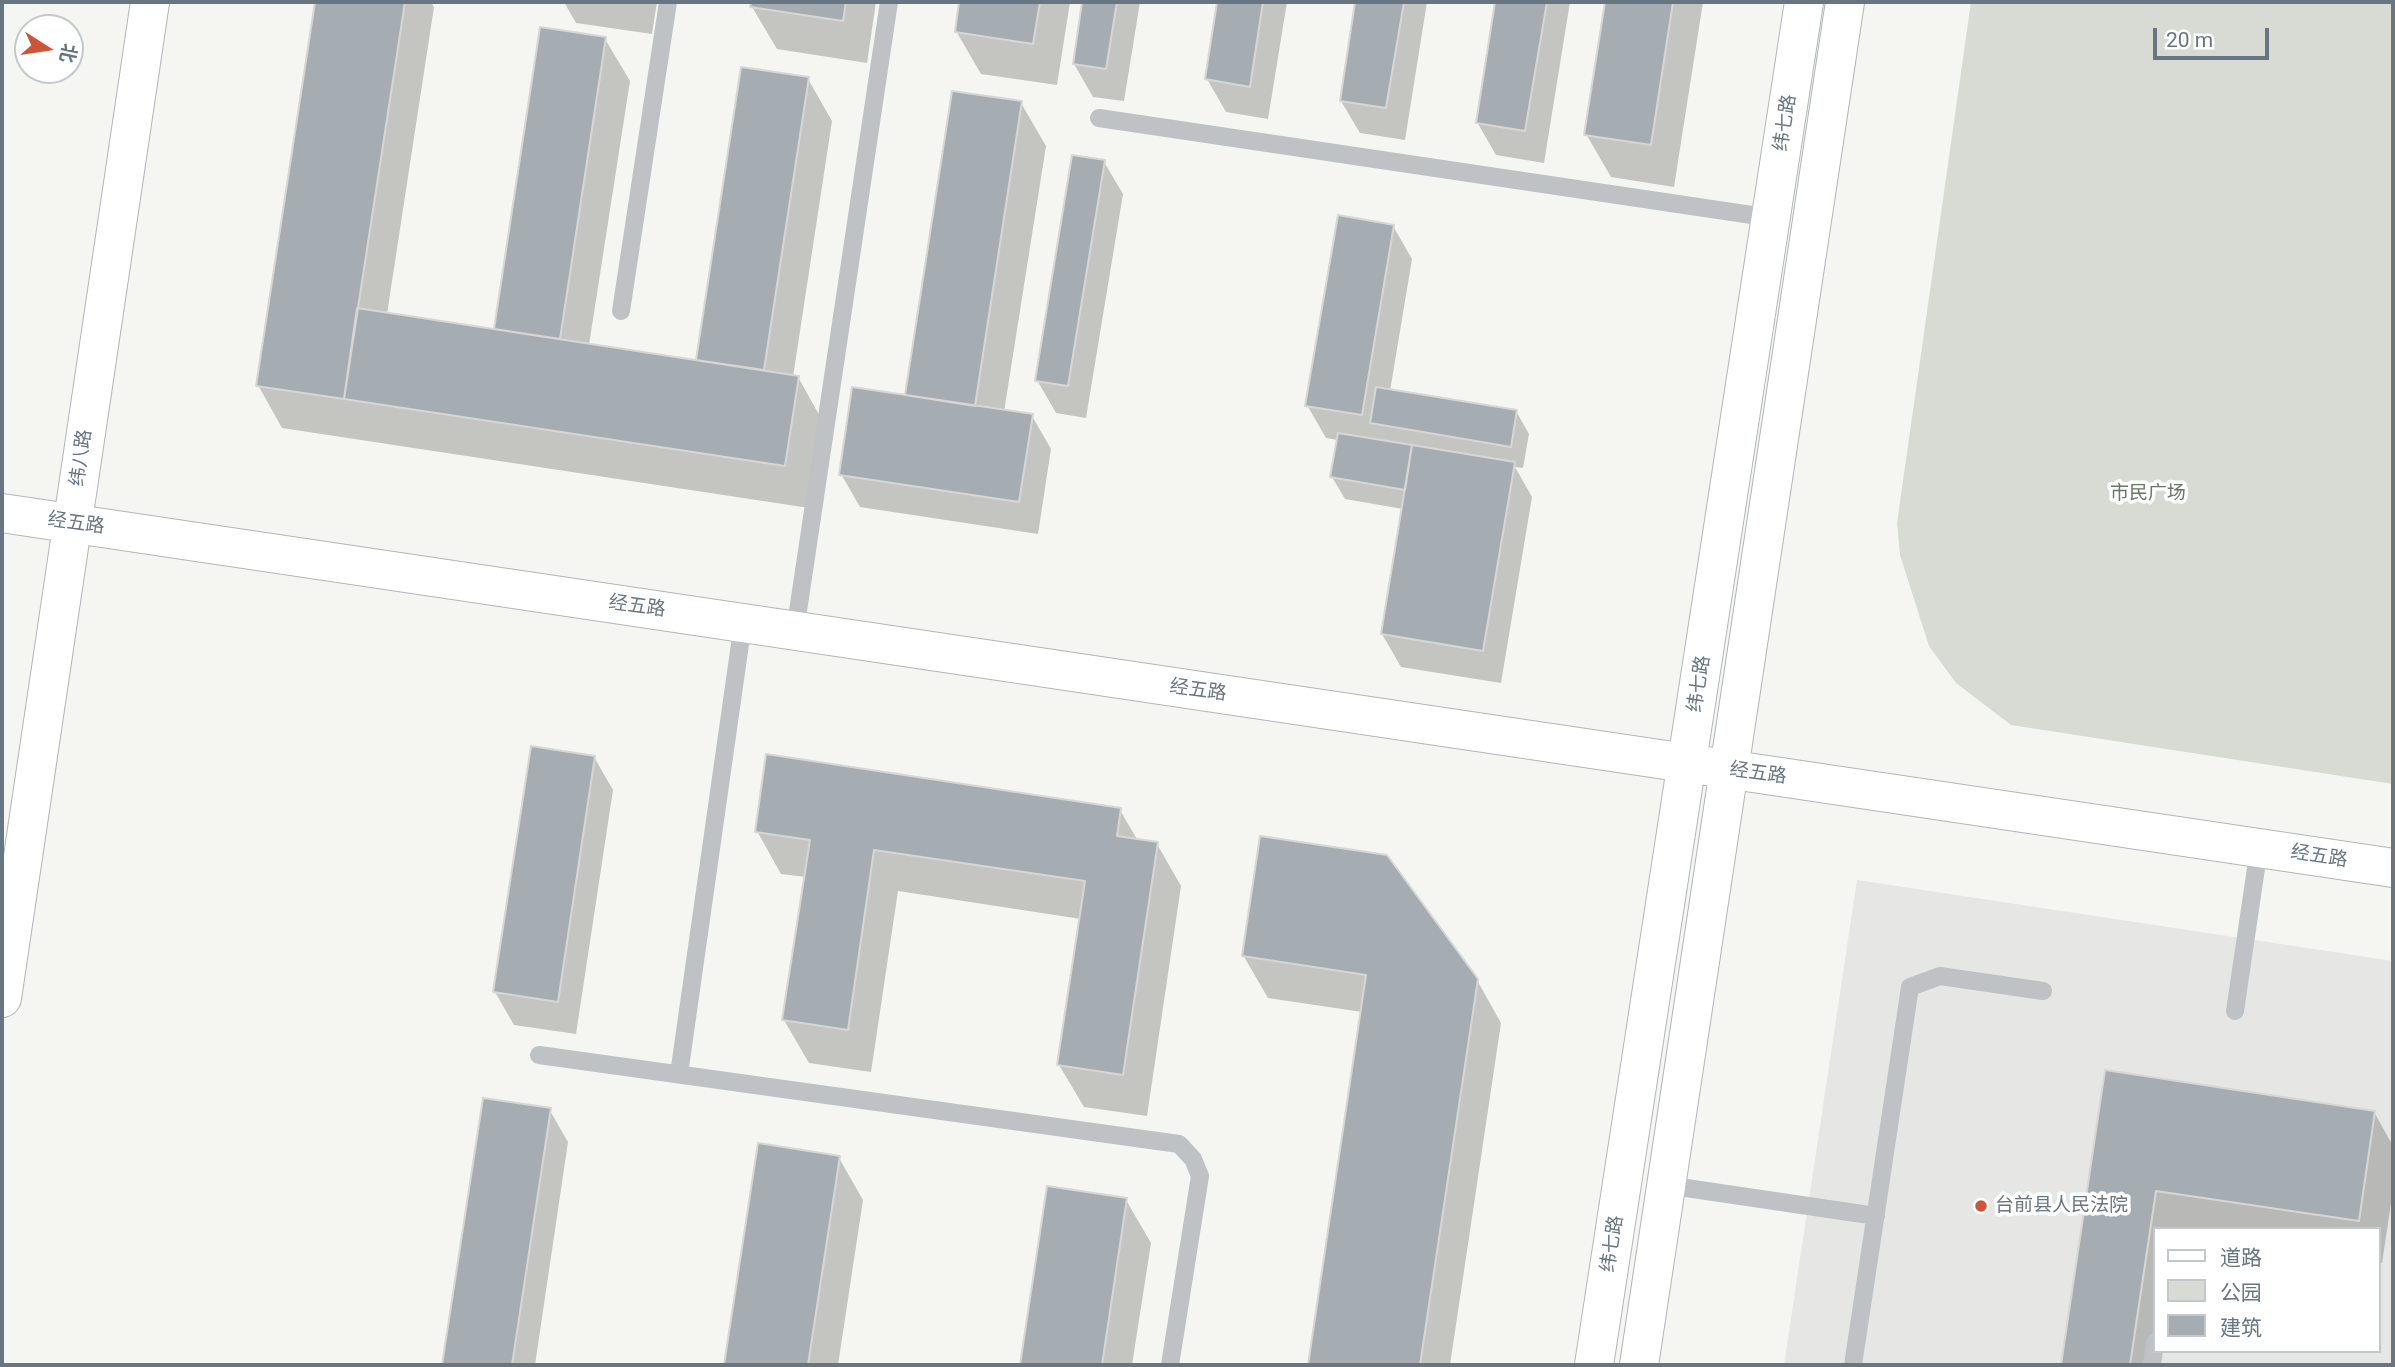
<!DOCTYPE html>
<html>
<head>
<meta charset="utf-8">
<style>
	body { margin:0 }
	#map { position:relative; width:2395px; height:1367px; overflow:hidden; background:#f5f5f2; font-family:Roboto,"Noto Sans SC",sans-serif }
	canvas { display:block }
	.frame { position:absolute; inset:0; border:4px solid #677680; pointer-events:none }
	.legend { position:absolute; left:2153px; top:1227px; width:228px; height:126px; box-sizing:border-box; background:#fff; border:2px solid #c2c8cc; margin:0; padding:9px 12px; list-style:none; font-size:21px; color:#677680 }
	.legend li { display:flex; align-items:center; gap:14px; height:35px }
	.legend b { width:35px; border:2px solid #c2c8cc }
	.north { position:absolute; left:14px; top:14px; width:70px; height:70px; box-sizing:border-box; background:#fff; border:2px solid #c2c8cc; border-radius:50%; rotate:102deg; font-size:19px; font-weight:700; line-height:28px; text-align:center; color:#677680 }
	.north::after { content:''; display:block; margin:auto; width:24px; height:32px; background:#cf5338; clip-path:polygon(50% 0,100% 100%,50% 72%,0 100%) }
	.scale { position:absolute; left:2153px; top:28px; width:116px; height:32px; box-sizing:border-box; border:4px solid #677680; border-top:0; padding-left:9px; font-size:21px; line-height:24px; white-space:nowrap; color:#677680; -webkit-text-stroke:5px #fff; paint-order:stroke }
</style>
</head>
<body>
<div id="map">
<canvas width="2395" height="1367"></canvas>
<div class="frame"></div>
<ul class="legend">
<li><b style="height:9px;background:#fff"></b>道路</li>
<li><b style="height:19px;background:#d7dbd3"></b>公园</li>
<li><b style="height:19px;background:#a6adb2"></b>建筑</li>
</ul>
<div class="north">北</div>
<div class="scale">20 m</div>
</div>
<script>
const ctx = document.querySelector('canvas').getContext('2d');
ctx.lineJoin = 'round';
function fill(path, color) { ctx.fillStyle = color; ctx.fill(path, 'evenodd'); }
function strokePath(path, color, width, dash) { ctx.strokeStyle = color; ctx.lineWidth = width; ctx.lineCap = dash ? 'butt' : 'round'; ctx.setLineDash(dash || []); ctx.stroke(path); }
function write(font, color, halo, rows, align = 'center') {
  ctx.font = font + ' Roboto,"Noto Sans SC",sans-serif'; ctx.lineWidth = 7; ctx.setLineDash([]); ctx.textBaseline = 'middle'; ctx.strokeStyle = halo; ctx.fillStyle = color; for (const [text, x, y, turn = 0] of rows) {
    ctx.save(); ctx.translate(x, y); ctx.rotate((+turn || 0) * Math.PI / 180); ctx.textAlign = isNaN(turn) ? turn : align; if (halo) ctx.strokeText(text, 0, 0); ctx.fillText(text, 0, 0); ctx.restore();
  }
}
fill(new Path2D(`
	M1857 880 2393 961V1365H1784ZM2155 1229H2379V1351H2155Z`), '#e6e6e5');
fill(new Path2D(`
	M1971 2H2393V784L2011 725 1956 683 1929 646 1900 555 1897 523Z`), '#d7dbd3');
fill(new Path2D(`
	M317 2H431L434 7 387 314 495 331 542 29 605 39 630 81 589 345 697 362 742 69 808 79 832 121 793 377H798L822 420 809 508 282 428 258 385Z
	M564 2H657L652 34 576 23Z
	M753 2H876L867 63 777 49 752 7Z
	M961 2H1070L1057 85 981 74 956 31Z
	M1084 2H1140L1124 101 1093 97 1074 64Z
	M1219 2H1287L1268 119 1226 112 1207 79Z
	M1357 2H1427L1405 140 1360 133 1341 101Z
	M1497 2H1570L1544 163 1496 155 1477 122Z
	M1606 2H1703L1674 187 1611 177 1586 134Z
	M1021 103 1046 146 1004 412 1032 416 1051 449 1038 534 860 507 841 474 907 397Z
	M1104 162 1123 194 1086 418 1056 413 1037 380Z
	M1393 226 1412 259 1390 391 1516 411 1529 434 1523 468 1515 467 1532 497 1501 683 1401 667 1382 634 1403 509 1345 499 1332 477 1338 440 1326 438 1307 405Z
	M594 757 613 790 576 1034 514 1025 495 992Z
	M1120 810 1138 841 1157 844 1181 886 1147 1116 1084 1107 1059 1065 1081 919 898 891 871 1072 809 1063 784 1020 806 877 781 874 757 831Z
	M1243 955 1477 980 1501 1023 1450 1365H1309L1362 1012 1268 998Z
	M2106 1072 2374 1112 2393 1146V1190L2382 1263H2379V1229H2155V1351L2160 1365H2063Z
	M549 1109 568 1142 535 1365H445Z
	M759 1145 839 1158 863 1200 838 1365H726Z
	M1049 1188 1126 1200 1151 1243 1132 1365H1022Z`), '#0003');
const building = new Path2D(`
	M315 2H405L344 399 256 386Z
	M751 2H846L843 21 750 7Z
	M959 2H1040L1033 44 955 32Z
	M1082 2H1117L1106 69 1073 64Z
	M1217 2H1263L1250 87 1205 79Z
	M1355 2H1404L1386 108 1340 101Z
	M1495 2H1547L1525 131 1476 123Z
	M1605 2H1673L1651 145 1584 135Z
	M540 27 606 37 560 339 494 329Z
	M741 67 809 77 764 370 696 360Z
	M952 91 1022 101 975 406 905 395Z
	M1072 155 1105 160 1068 386 1035 381Z
	M1338 215 1394 225 1362 415 1305 406Z
	M357 308 799 376 785 466 344 399Z
	M852 387 1033 414 1019 502 839 475Z
	M1376 387 1517 410 1511 447 1370 423Z
	M1338 433 1412 445 1405 490 1330 477Z
	M1412 445 1515 462 1483 651 1381 634Z
	M531 746 595 756 558 1002 493 992Z
	M766 754 1121 808 1117 836 1158 842 1123 1075 1057 1065 1085 881 874 850 848 1030 782 1020 810 840 755 832Z
	M1260 836 1387 855 1478 979 1420 1365H1308L1366 975 1242 956Z
	M2105 1070 2375 1111 2359 1221 2156 1191 2130 1365H2061Z
	M483 1098 551 1108 512 1365H442Z
	M758 1143 840 1156 808 1365H724Z
	M1047 1186 1127 1198 1102 1365H1020Z`);
fill(building, '#a6adb2');
strokePath(building, '#d6d6d4', 2);
const secondary = new Path2D(`
	M2 513 2393 868
	M2 998 150 2
	M1594 1365 1804 2
	M1639 1365 1845 2`);
strokePath(secondary, '#b1b6b9', 40);
strokePath(new Path2D(`
	M1099 118 1772 218
	M621 311 668 2
	M795 631 889 2
	M2235 1011 2259 848
	M539 1055 1179 1144 1193 1159 1200 1176 1170 1365
	M679 1074 743 623
	M1666 1185 1876 1216
	M1853 1365 1910 987 1940 976 2043 991
	M2152 1365 2155 1342`), '#bec2c5', 18);
strokePath(secondary, '#fff', 38);
for (const [x, y, r, color] of [
	[1981,1206,7,"#cf5338"]
]) { const dot = new Path2D(); dot.arc(x, y, r, 0, 2 * Math.PI); ctx.fillStyle = color; ctx.fill(dot); strokePath(dot, '#fff', 2.5); }
write('19px', '#677680', '#fff', [
	["纬七路",1786,123,-81],
	["纬八路",82,458,-82],
	["经五路",76,524,8],
	["经五路",637,607,8],
	["纬七路",1700,684,-81],
	["经五路",1198,691,8],
	["经五路",1758,774,8],
	["经五路",2319,857,9],
	["纬七路",1613,1244,-81]
]);
write('19px', '#6a7765', '#fff', [
	["市民广场",2148,494]
]);
write('19px', '#677680', '#fff', [
	["台前县人民法院",1995,1206]
], 'left');
</script>
</body>
</html>
